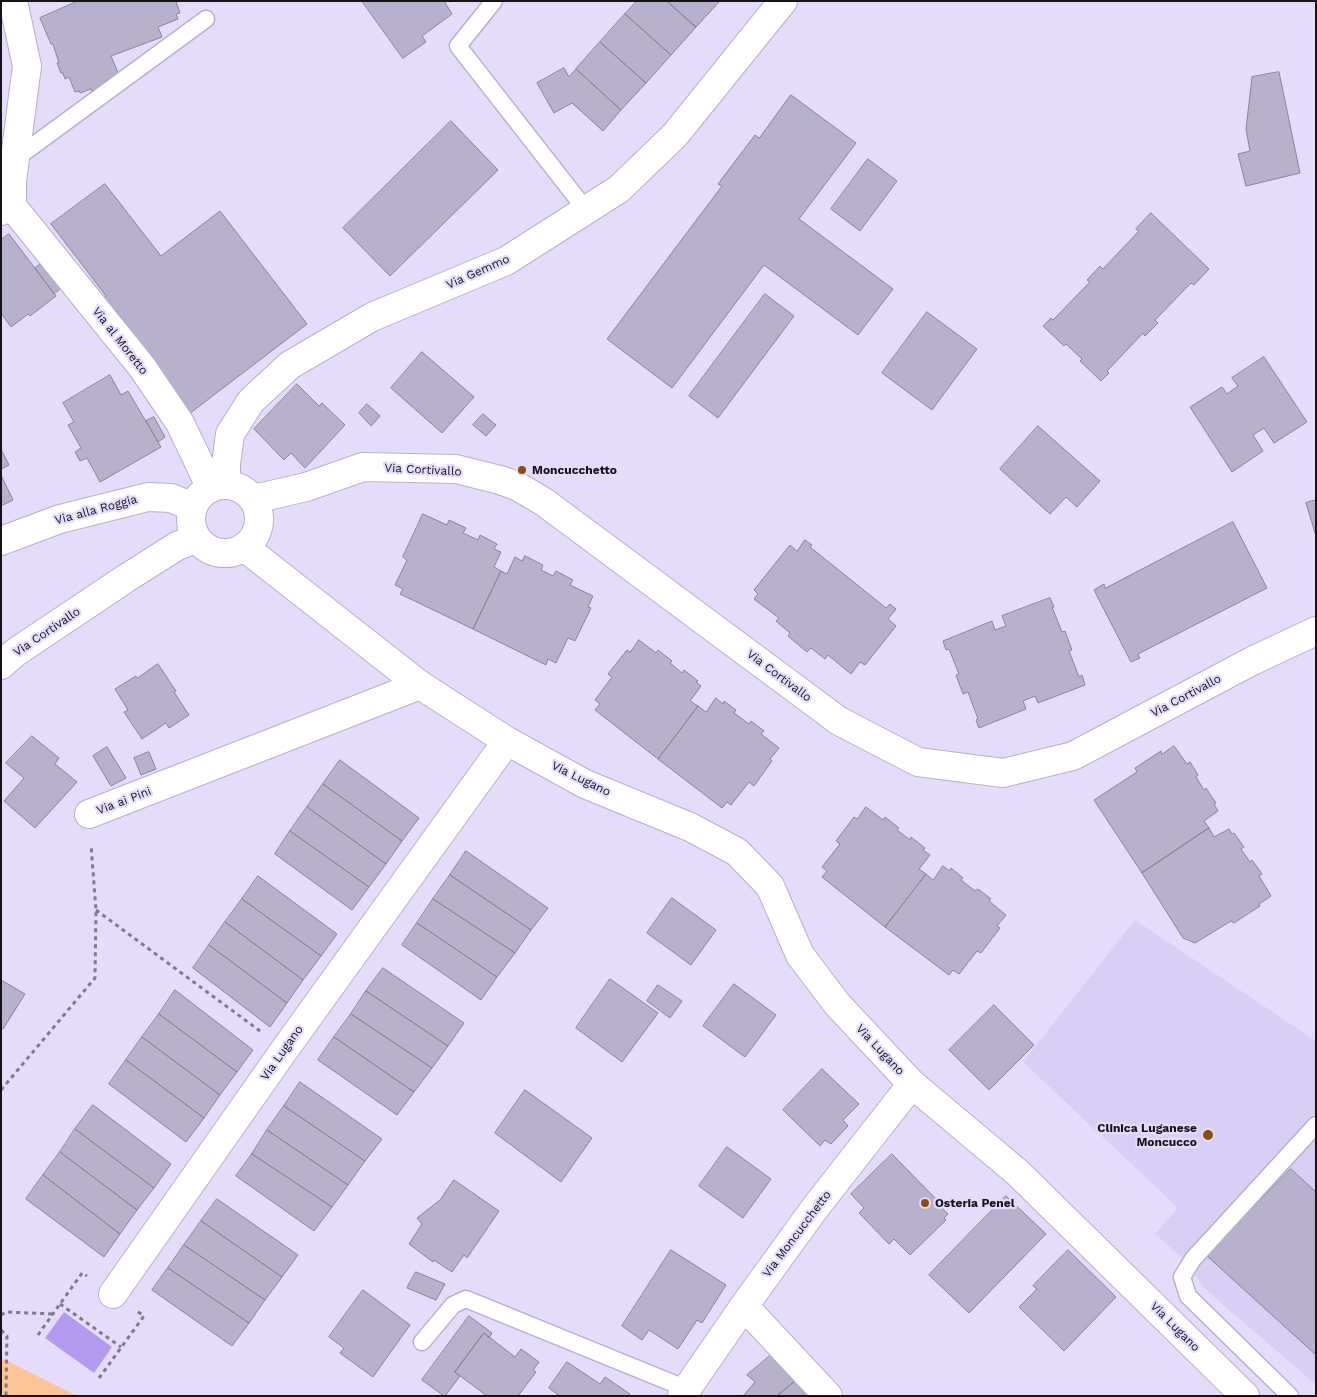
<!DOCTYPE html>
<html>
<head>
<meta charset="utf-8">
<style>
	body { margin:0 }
	#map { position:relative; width:1317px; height:1397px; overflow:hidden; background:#e4dcfa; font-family:"Work Sans",sans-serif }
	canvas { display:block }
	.frame { position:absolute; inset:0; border:2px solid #14121b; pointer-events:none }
</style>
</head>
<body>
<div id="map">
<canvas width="1317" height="1397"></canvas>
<div class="frame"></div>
</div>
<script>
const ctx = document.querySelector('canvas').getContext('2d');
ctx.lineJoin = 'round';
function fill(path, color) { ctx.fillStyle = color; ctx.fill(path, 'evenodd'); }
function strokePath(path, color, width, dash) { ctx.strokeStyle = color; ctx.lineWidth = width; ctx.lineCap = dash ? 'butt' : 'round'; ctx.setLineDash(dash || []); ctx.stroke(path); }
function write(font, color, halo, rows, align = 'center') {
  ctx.font = font + ' "Work Sans",sans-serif'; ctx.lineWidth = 4.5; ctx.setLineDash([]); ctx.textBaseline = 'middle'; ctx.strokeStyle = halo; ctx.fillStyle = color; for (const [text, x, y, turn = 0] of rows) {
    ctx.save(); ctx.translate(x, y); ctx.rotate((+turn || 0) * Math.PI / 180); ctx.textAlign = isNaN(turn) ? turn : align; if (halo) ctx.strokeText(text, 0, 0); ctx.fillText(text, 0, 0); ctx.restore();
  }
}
fill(new Path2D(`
	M1135 920 1316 1041V1385L1204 1288 1187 1262 1155 1234 1178 1208 1023 1062Z`), '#d9cff4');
fill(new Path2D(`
	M1 1358 77 1396H1Z`), '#fbc499');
fill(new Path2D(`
	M64 1312 112 1347 94 1373 45 1338Z`), '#b49aef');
const building = new Path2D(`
	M78 1H176L180 13 176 14 178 19 158 27 162 37 111 56 119 75 105 81 107 86 92 91 91 89 80 93 79 91 75 92 69 77 65 79 63 73H61L57 63H59L53 44H51L40 18Z
	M362 1H444L452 14 422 36 426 42 403 58Z
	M637 1H667L696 27 671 55 625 14Z
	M667 1H720L696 27Z
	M625 14 671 55 646 83 600 42Z
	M600 42 646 83 621 110 576 69Z
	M564 68 569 77 576 69 621 110 603 131 572 103 554 113 537 83Z
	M1279 72 1300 173 1246 186 1238 154 1250 151 1246 129 1252 77Z
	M791 95 856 143 799 219 893 289 858 335 764 265 672 388 607 339 722 186 718 184 755 135 759 138Z
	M451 121 498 170 390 276 343 228Z
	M868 159 897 181 860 231 831 209Z
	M105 184 161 256 220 211 307 324 189 414 101 301 106 296 51 224Z
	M1151 213 1209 269 1194 285 1191 283 1155 320 1158 323 1145 336 1143 333 1107 371 1109 373 1101 381 1080 361 1082 359 1066 344 1064 346 1043 326 1051 318 1053 320 1090 282 1087 280 1100 266 1103 269 1139 231 1136 229Z
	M9 234 56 296 30 316 28 314 11 327 1 313V240Z
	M49 258 67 283 54 294 35 268Z
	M765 294 794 316 718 418 689 396Z
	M927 312 977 349 932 410 882 373Z
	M422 352 474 397 442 433 391 388Z
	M1264 357 1307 422 1274 443 1264 428 1253 435 1263 451 1232 472 1190 407 1222 387 1227 394 1238 386 1232 378Z
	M110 375 121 395 128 391 161 447 100 482 87 458 80 461 75 452 81 448 68 425 74 422 63 403Z
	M297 384 319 406 322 403 345 425 305 468 291 453 284 460 254 429Z
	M367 404 380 416 371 426 359 413Z
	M483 414 496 425 486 436 473 425Z
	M154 417 165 437 158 442 146 421Z
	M1038 426 1100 481 1077 507 1066 497 1050 514 1000 469Z
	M1 449 9 465 1 469Z
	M1 475 13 500 1 506Z
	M1316 500V536L1306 503Z
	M423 514 447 525 449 520 466 528 463 533 478 540 480 535 497 544 494 549 501 552 494 567 501 571 473 629 400 594 403 589 395 585 407 560 403 557Z
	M1233 522 1267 588 1138 654 1140 658 1131 662 1094 590 1104 584 1105 588Z
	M805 540 812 545 810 547 886 608 890 604 896 609 888 619 896 626 865 665 860 662 851 674 828 655 825 659 811 648 807 652 788 636 790 633 776 621 779 618 754 599 758 594 754 590 790 545 797 551Z
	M525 556 543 565 541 570 553 576 556 571 573 580 570 585 593 596 588 607 591 608 575 641 568 638 556 663 548 659 546 665 473 629 501 571 507 574 515 557 522 561Z
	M1050 598 1054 607H1052L1062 632 1065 631 1072 650 1069 651 1079 677 1082 675 1085 685 1038 703 1035 696 1023 701 1026 709 979 728 976 720 978 719 968 692 963 694 956 675 959 674 949 649 946 650 943 641 992 621 995 630 1006 626 1002 616Z
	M639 640 656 653 658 650 672 661 670 663 682 673 684 670 698 681 696 682 701 686 690 701 698 706 658 759 595 710 600 704 595 700 612 677 608 674 627 650 630 652Z
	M158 664 176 691 174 692 189 715 169 728 166 723 142 739 124 712 128 710 115 689 136 676 137 678Z
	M716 698 723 704 724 701 736 710 734 713 749 724 751 721 764 731 761 734 779 748 770 759 772 761 754 786 749 782 731 805 727 802 722 808 658 759 698 706 706 712Z
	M32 736 59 758 55 764 77 782 35 828 4 801 24 778 6 763Z
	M1174 746 1187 764 1190 762 1198 775 1196 777 1204 790 1206 788 1216 803 1214 804 1218 811 1204 821 1209 828 1142 873 1094 800 1137 772 1135 768 1161 751 1162 754Z
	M107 747 126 778 111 786 93 756Z
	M149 752 156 769 141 775 134 758Z
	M340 760 419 818 402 841 323 784Z
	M323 784 402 841 386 864 307 807Z
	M307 807 386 864 369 887 290 831Z
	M866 807 883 820 885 817 899 828 897 830 910 840 911 837 925 848 923 850 930 855 919 869 926 874 885 927 822 877 827 871 822 867 840 844 836 841 854 817 857 819Z
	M1209 828 1214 837 1229 829 1232 834 1234 833 1244 847 1241 849 1250 862 1252 860 1262 874 1259 876 1271 896 1259 904 1260 906 1234 923 1231 921 1195 943 1183 938 1142 873Z
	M290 831 369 887 352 910 275 854Z
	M466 851 548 908 531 930 450 875Z
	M943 866 950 871 951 868 963 878 961 880 975 891 978 889 991 899 989 901 1006 915 997 926 1000 928 981 953 977 951 959 974 953 970 949 975 885 927 926 874 933 880Z
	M450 875 531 930 515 953 433 899Z
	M258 876 337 934 321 956 242 899Z
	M672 898 716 930 691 965 647 933Z
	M242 899 321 956 303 980 225 922Z
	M433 899 515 953 497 977 417 923Z
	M225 922 303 980 287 1003 209 945Z
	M417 923 497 977 481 1000 402 945Z
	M209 945 287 1003 270 1027 193 968Z
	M383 968 464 1023 448 1046 366 991Z
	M610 979 658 1013 622 1062 576 1028Z
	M1 980 25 994 3 1029 1 1028Z
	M734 984 776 1015 745 1057 703 1026Z
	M658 985 682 1001 670 1018 647 1001Z
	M175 990 253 1050 237 1072 159 1014Z
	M366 991 448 1046 432 1068 351 1014Z
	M994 1005 1034 1045 989 1090 949 1050Z
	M159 1014 237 1072 220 1095 142 1037Z
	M351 1014 432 1068 414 1092 334 1037Z
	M142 1037 220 1095 204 1118 126 1060Z
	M334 1037 414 1092 397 1115 318 1060Z
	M126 1060 204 1118 186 1142 109 1084Z
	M822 1069 859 1104 843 1120 848 1126 831 1144 825 1140 820 1146 783 1110Z
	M300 1082 382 1139 365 1161 284 1106Z
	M525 1090 592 1138 561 1182 495 1133Z
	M93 1105 171 1164 154 1188 75 1129Z
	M284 1106 365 1161 348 1185 267 1130Z
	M75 1129 154 1188 137 1210 60 1152Z
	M267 1130 348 1185 332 1207 252 1154Z
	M727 1147 771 1179 743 1218 699 1186Z
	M60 1152 137 1210 120 1234 43 1175Z
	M252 1154 332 1207 314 1231 236 1176Z
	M892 1154 938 1201 936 1202 948 1214 944 1218 946 1220 910 1255 894 1239 889 1244 859 1213 864 1208 851 1194Z
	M1291 1169 1316 1192V1355L1206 1255Z
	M43 1175 120 1234 104 1257 26 1199Z
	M454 1180 499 1211 467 1258 464 1255 452 1272 434 1260 433 1262 409 1244 422 1224 417 1218 440 1200Z
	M1006 1196 1046 1234 969 1313 929 1275Z
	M217 1199 298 1255 282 1277 201 1221Z
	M201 1221 282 1277 265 1300 184 1245Z
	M184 1245 265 1300 249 1323 168 1268Z
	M671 1250 726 1285 702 1323 697 1320 678 1349 649 1330 642 1340 622 1326Z
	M1068 1250 1116 1297 1064 1351 1019 1307 1037 1289 1033 1286Z
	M168 1268 249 1323 232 1346 152 1290Z
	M416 1272 445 1284 436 1300 407 1288Z
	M363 1290 410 1325 373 1377 340 1353 344 1348 329 1337Z
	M469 1316 492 1333 489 1338 484 1333 455 1372 460 1376 445 1396H444L422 1380Z
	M484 1333 515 1357 521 1349 539 1362 533 1370 536 1372 518 1396H487L455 1372Z
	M781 1347 800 1377 777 1396H743L755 1382 747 1375Z
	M567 1362 600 1384 605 1377 630 1394 629 1396H560L549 1388Z
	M800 1377 816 1396H777Z`);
fill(building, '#b8b1cd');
strokePath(building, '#89839d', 1);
const service = new Path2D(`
	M494 1 458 46 586 210
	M15 159 206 19
	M422 1342 453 1305 466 1299 687 1389
	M1290 1396 1188 1296 1182 1277 1193 1259 1316 1125`);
const minor = new Path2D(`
	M12 206V181L27 66 13 1
	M1 211 12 206 142 367 180 423 211 488
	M226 484V464L230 434 251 401 290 365 372 317 506 261 619 189 675 135 783 1
	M254 499 306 487 363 467 456 469 500 480 517 486 544 502 839 721 918 762 1003 773 1073 756 1252 661 1316 631
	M1 541 60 519 148 497 171 498 193 507
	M89 814 420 685
	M113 1294 285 1049 507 741
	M744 1306 828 1396
	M682 1396 744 1306 815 1208 912 1084`);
const tertiary = new Path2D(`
	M191 519a34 34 0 1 1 68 0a34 34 0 1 1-68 0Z
	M244 547 420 685 507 741 585 784 690 827 737 852 770 886 800 955 837 1004 912 1084 1018 1173 1245 1396
	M1 665 16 652 125 579 177 546 197 538`);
strokePath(service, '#b7b0cc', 19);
strokePath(minor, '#b7b0cc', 30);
strokePath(tertiary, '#b7b0cc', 30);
strokePath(new Path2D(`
	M96 910 260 1031
	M1 1090 95 978 96 910 91 845
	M60 1304 121 1347
	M1 1315 6 1312 53 1314
	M1 1330 7 1336 6 1396
	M38 1335 82 1273 87 1276
	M99 1378 144 1316 137 1311`), '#7f7a8e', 3, [4, 4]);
strokePath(service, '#fff', 16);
strokePath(minor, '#fff', 28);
strokePath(tertiary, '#fff', 28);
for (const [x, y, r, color] of [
	[522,470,5,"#8a4d0d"],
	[1208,1135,6,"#8a4d0d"],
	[925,1203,5,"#8a4d0d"]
]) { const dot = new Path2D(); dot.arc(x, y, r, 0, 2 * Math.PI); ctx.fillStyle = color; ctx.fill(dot); strokePath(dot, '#e4dcfa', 2); }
write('12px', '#14121b', '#e4dcfa', [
	["Via Gemmo",478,272,-24],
	["Via al Moretto",120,341,52],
	["Via Cortivallo",423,470,3],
	["Via alla Roggia",96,510,-15],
	["Via Cortivallo",47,632,-34],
	["Via Cortivallo",779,676,37],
	["Via Cortivallo",1186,696,-28],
	["Via Lugano",581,779,26],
	["Via ai Pini",124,801,-21],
	["Via Lugano",880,1050,47],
	["Via Lugano",282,1053,-55],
	["Via Moncucchetto",797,1234,-53],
	["Via Lugano",1175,1327,45]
]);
write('bold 12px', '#14121b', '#e4dcfa', [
	["Moncucchetto",532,470],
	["Clinica Luganese",1197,1128,"right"],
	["Moncucco",1197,1142,"right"],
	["Osteria Penel",935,1203]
], 'left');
</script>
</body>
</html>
